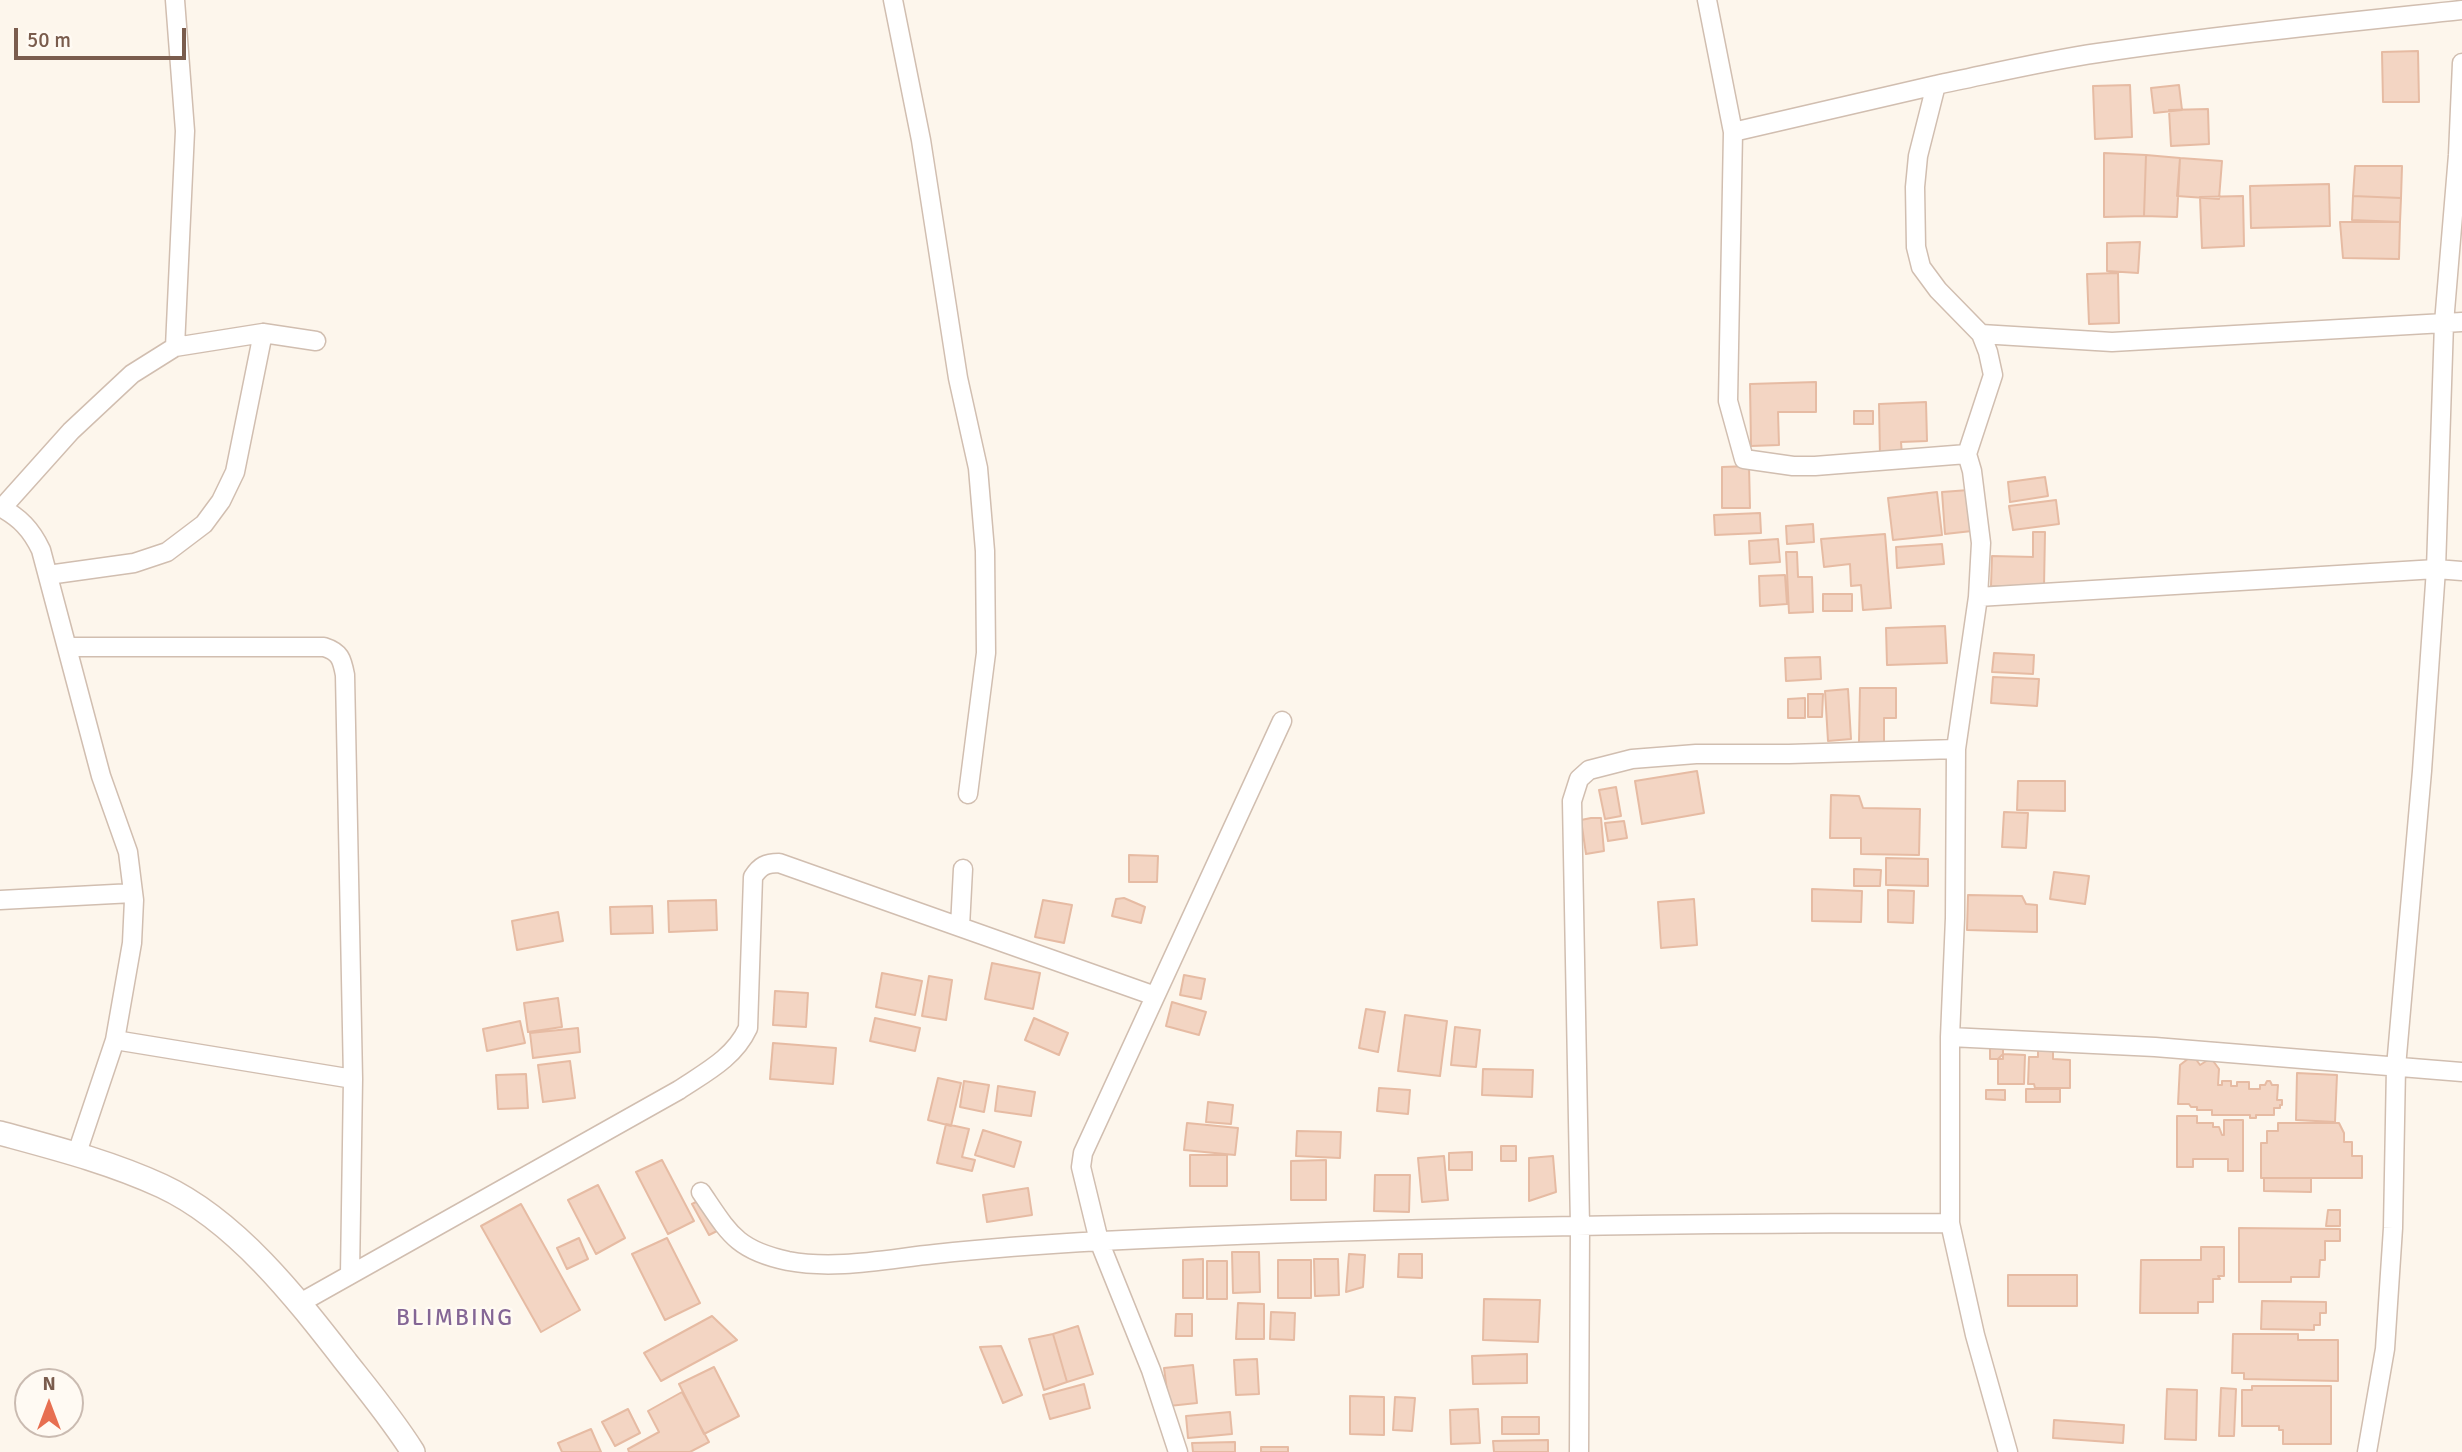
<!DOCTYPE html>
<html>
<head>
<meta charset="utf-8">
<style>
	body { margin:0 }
	#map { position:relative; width:2462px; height:1452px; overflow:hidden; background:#fdf6ec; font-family:Signika,sans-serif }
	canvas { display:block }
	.north { position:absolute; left:14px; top:1368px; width:70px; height:70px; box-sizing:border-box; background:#fffaf3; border:2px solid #cabbb1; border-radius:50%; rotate:0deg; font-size:19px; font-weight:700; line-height:28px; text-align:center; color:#7a5c4d }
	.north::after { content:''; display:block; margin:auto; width:24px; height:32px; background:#e76f51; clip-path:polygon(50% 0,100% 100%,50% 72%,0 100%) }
	.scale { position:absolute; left:14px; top:28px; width:172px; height:32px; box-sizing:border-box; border:4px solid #7a5c4d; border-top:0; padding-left:9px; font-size:21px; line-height:24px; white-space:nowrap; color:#7a5c4d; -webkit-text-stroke:5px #fffaf3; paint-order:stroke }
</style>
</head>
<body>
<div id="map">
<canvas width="2462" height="1452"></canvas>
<div class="north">N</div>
<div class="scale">50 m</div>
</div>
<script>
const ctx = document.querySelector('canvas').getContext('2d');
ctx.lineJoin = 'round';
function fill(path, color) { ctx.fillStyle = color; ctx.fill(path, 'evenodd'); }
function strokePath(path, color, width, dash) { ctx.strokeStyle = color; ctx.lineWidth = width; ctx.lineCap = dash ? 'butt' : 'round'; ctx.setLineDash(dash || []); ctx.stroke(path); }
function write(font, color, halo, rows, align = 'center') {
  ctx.font = font + ' Signika,sans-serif'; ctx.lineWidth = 5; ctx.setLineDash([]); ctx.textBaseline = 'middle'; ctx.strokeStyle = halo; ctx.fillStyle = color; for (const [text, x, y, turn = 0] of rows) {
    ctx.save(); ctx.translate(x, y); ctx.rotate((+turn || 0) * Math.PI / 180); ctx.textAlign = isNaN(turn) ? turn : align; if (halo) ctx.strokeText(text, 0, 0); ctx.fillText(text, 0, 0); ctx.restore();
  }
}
const building = new Path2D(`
	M2418 51 2419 102H2383L2382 52Z
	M2130 85 2132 137 2095 139 2093 86Z
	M2179 85 2182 110 2154 113 2151 88Z
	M2208 109 2209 144 2171 146 2169 110Z
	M2104 153 2146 155 2144 216 2104 217Z
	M2146 155 2180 158 2177 217 2144 216Z
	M2180 158 2222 161 2219 199 2177 196Z
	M2355 166H2402L2401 198 2353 196Z
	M2329 184 2330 226 2251 228 2250 186Z
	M2243 196 2244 246 2202 248 2200 197Z
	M2353 196 2401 198 2400 222 2352 220Z
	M2340 222H2400L2399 259 2343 258Z
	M2140 242 2138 273 2107 271V243Z
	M2118 273 2119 323 2089 324 2087 274Z
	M1816 382V412H1778L1779 445 1751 446 1750 384Z
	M1926 402 1927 441 1901 442 1902 455 1880 456 1879 404Z
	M1854 411H1873V424H1854Z
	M1749 466 1750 508H1722V467Z
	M2045 477 2048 496 2010 502 2008 482Z
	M1969 490 1972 531 1945 534 1942 492Z
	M1937 492 1942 535 1893 540 1888 498Z
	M2056 500 2059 524 2013 530 2009 506Z
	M1760 513 1761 533 1715 535 1714 515Z
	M1813 524 1814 542 1787 544 1786 526Z
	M2033 532H2045L2044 587 1991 586 1992 556 2033 557Z
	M1885 534 1891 608 1863 610 1861 585 1851 586 1850 564 1824 567 1821 539Z
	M1778 539 1780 562 1750 564 1749 541Z
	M1942 544 1944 564 1897 568 1896 547Z
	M1786 552H1797L1798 577H1812L1813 612 1789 613Z
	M1785 575 1787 604 1760 606 1759 576Z
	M1823 594H1852V611H1823Z
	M1945 626 1947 663 1887 665 1886 628Z
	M1994 653 2034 655 2033 674 1992 672Z
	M1820 657 1821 679 1786 681 1785 658Z
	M1993 677 2039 679 2037 706 1991 703Z
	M1860 688H1896V718H1884V742H1859Z
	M1848 689 1851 739 1828 741 1825 691Z
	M1808 694H1823L1822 717H1808Z
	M1805 698V718H1788V699Z
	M1697 771 1704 813 1642 824 1635 781Z
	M2018 781H2065V811L2017 810Z
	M1616 787 1621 816 1605 819 1599 790Z
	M1831 795 1859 796 1863 808 1920 809 1919 855 1861 854V838H1830Z
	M2004 812 2028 813 2026 848 2002 847Z
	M1591 818H1601L1604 851 1586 854 1581 820Z
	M1624 821 1627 838 1608 841 1605 823Z
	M1129 855 1158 856 1157 882H1129Z
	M1886 858 1928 859V886L1886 885Z
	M1854 869 1881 870 1880 886H1854Z
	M2054 872 2089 876 2085 904 2050 899Z
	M1812 889 1862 891 1861 922 1812 921Z
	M1888 890 1914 891 1913 923 1888 922Z
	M1968 895 2022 896 2026 904 2037 905V932L1967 930Z
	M1124 898 1145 907 1141 923 1112 916 1116 899Z
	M1694 899 1697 945 1661 948 1658 902Z
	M716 900 717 930 669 932 668 901Z
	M1043 900 1072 905 1064 943 1035 937Z
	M652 906 653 933 611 934 610 907Z
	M558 912 563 941 517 950 512 921Z
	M992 963 1040 973 1033 1009 985 999Z
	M882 973 922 981 915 1015 876 1007Z
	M1184 975 1205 979 1201 999 1180 995Z
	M929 976 952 980 946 1020 922 1016Z
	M775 991 808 993 806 1027 773 1025Z
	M558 998 562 1027 528 1032 524 1003Z
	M1172 1002 1206 1012 1199 1035 1166 1026Z
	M1366 1009 1385 1012 1378 1052 1359 1048Z
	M1405 1015 1447 1021 1440 1076 1398 1071Z
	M875 1018 920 1028 915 1051 870 1041Z
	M1034 1018 1068 1033 1059 1055 1025 1040Z
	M520 1021 525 1043 487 1051 483 1029Z
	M1455 1027 1480 1030 1476 1067 1451 1065Z
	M578 1028 580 1052 533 1058 530 1033Z
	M773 1043 836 1048 833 1084 770 1079Z
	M1990 1048H2003V1059H1990Z
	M2038 1050H2053V1059L2070 1060V1088H2035L2034 1084H2028L2029 1057H2038Z
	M2003 1054 2025 1055 2024 1084H1998V1059Z
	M2193 1055 2200 1065 2211 1058 2219 1069 2218 1085H2222V1081H2231V1086H2237V1082H2249V1089H2260V1085H2265L2267 1081H2270L2272 1085H2278L2277 1100H2282V1105H2280V1108H2274V1115H2256V1118H2250V1115H2212V1110H2197V1107H2191L2189 1104H2178L2180 1065Z
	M570 1061 575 1098 543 1102 538 1065Z
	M1483 1069 1533 1070 1532 1097 1482 1095Z
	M2297 1073 2337 1075 2335 1122 2296 1120Z
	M526 1074 528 1108 498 1109 496 1075Z
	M938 1078 961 1083 951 1126 928 1120Z
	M964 1081 989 1085 984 1112 960 1107Z
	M998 1086 1035 1092 1031 1116 995 1111Z
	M1379 1088 1410 1090 1408 1114 1377 1111Z
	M2026 1089H2060V1102H2026Z
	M1986 1090H2005V1100L1986 1099Z
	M1208 1102 1233 1105 1231 1124 1206 1122Z
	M2177 1116H2197V1123H2213V1127H2219L2222 1135H2224V1120H2243V1171H2228V1159H2193V1167H2177Z
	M1187 1123 1238 1128 1235 1155 1184 1150Z
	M2278 1123H2339L2344 1133V1142H2352V1156H2362V1178H2261V1143H2267V1131H2278Z
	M946 1124 969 1129 962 1157 975 1160 972 1171 937 1163Z
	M983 1130 1021 1142 1014 1167 975 1155Z
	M1297 1131 1341 1132 1340 1158 1296 1156Z
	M1501 1146H1516V1161H1501Z
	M1472 1152V1170H1449V1153Z
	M1190 1155H1227V1186H1190Z
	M1444 1156 1448 1200 1422 1202 1418 1158Z
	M1553 1156 1556 1192 1529 1201V1158Z
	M662 1160 694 1221 668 1234 636 1172Z
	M1326 1160V1200H1291V1161Z
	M1375 1175H1410L1409 1212 1374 1211Z
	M2264 1178H2311V1192L2264 1191Z
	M598 1185 625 1238 596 1254 568 1200Z
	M1028 1188 1032 1215 987 1222 983 1195Z
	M708 1196 725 1227 709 1235 692 1204Z
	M521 1204 580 1310 541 1332 481 1226Z
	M2328 1210H2340V1226H2326Z
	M2239 1228 2340 1229V1241H2325V1260H2320L2319 1277H2291V1282H2239Z
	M579 1238 588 1259 567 1269 557 1248Z
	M667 1238 700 1303 665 1320 632 1254Z
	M2201 1247H2224V1276H2218L2220 1279H2213V1302H2198V1313H2140L2141 1260H2201Z
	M1232 1252H1259L1260 1292 1233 1293Z
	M1349 1254 1365 1255 1363 1287 1346 1292Z
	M1399 1254H1422V1278L1398 1277Z
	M1203 1259V1298H1183V1260Z
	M1314 1259H1338L1339 1295 1315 1296Z
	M1278 1260H1311V1298H1278Z
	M1207 1261H1227V1299H1207Z
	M2008 1275H2077V1306H2008Z
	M1484 1299 1540 1300 1538 1342 1483 1340Z
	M2262 1301 2326 1302V1313H2320V1325H2314V1330L2261 1329Z
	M1238 1303 1264 1304V1339H1236Z
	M1271 1312 1295 1313 1294 1340 1270 1339Z
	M1176 1314H1192V1336H1175Z
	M712 1316 737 1340 661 1381 644 1353Z
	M1078 1326 1093 1374 1067 1382 1053 1334Z
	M1053 1334 1067 1382 1044 1390 1029 1339Z
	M2233 1334H2298V1340H2338V1381L2244 1379V1373H2232Z
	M1001 1346 1022 1395 1003 1403 980 1347Z
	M1527 1354V1383L1473 1384 1472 1356Z
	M1257 1359 1259 1394 1236 1395 1234 1360Z
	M1193 1365 1197 1403 1169 1406 1164 1368Z
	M714 1367 739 1416 704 1434 679 1384Z
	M1084 1384 1090 1408 1050 1419 1043 1395Z
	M2252 1386H2331V1444H2283V1430H2279V1426H2242V1390H2252Z
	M2221 1388 2236 1389 2234 1436H2219Z
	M2167 1389 2197 1390 2196 1440 2165 1439Z
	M682 1392 709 1442 690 1452H629L628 1449 659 1432 648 1411Z
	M1350 1396 1384 1397V1435L1350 1434Z
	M1395 1397 1415 1398 1412 1431 1393 1430Z
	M628 1409 640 1433 615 1446 602 1422Z
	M1478 1409 1480 1443 1451 1444 1450 1410Z
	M1230 1412 1232 1434 1188 1438 1186 1416Z
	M1502 1417H1539V1434H1502Z
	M2054 1420 2124 1425 2123 1443 2053 1438Z
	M591 1429 601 1452H562L558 1443Z
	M1548 1440V1452H1494L1493 1441Z
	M1235 1442V1452H1193L1192 1443Z
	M1261 1447H1288V1452H1261Z`);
fill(building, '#f3d5c3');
strokePath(building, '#e6bba3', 2);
const minor = new Path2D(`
	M175 0 185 131 175 347
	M893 0 921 140 958 378 978 468 985 551 986 653 968 794
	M1707 0 1733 132 1728 401 1744 459 1793 466H1815L1967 454
	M1733 132 1936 85
	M1981 334 2112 342 2462 322
	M0 507C20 518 31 529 41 550L101 776 128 852 134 900 132 943 115 1040 77 1153
	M2 508 71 431 132 374 175 347 263 333 316 341
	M48 575 134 563 167 552 204 524 221 501 235 472 263 333
	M1978 597 2436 569 2462 571
	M67 647H324C340 652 342 659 345 675L353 1079 350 1274
	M0 900 133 893
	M960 927 963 869
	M1950 1037 2155 1047 2462 1072
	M115 1040 353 1079
	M701 1192C729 1233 736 1250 788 1261 836 1270 886 1259 935 1254 990 1248 1046 1244 1102 1241 1384 1227 1667 1223 1950 1223
	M300 1303 679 1090C706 1072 734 1058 748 1028L753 877C760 866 766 863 779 863L1155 996
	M1178 1452 1151 1370 1099 1241 1081 1167 1083 1153 1282 721
	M1579 1452 1580 1226 1572 801 1579 779 1589 770 1632 759 1696 754H1789L1956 749
	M2008 1452 1975 1335 1950 1223V1037L1955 918 1956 749 1978 597 1981 543 1972 471 1967 454 1993 375 1988 352 1981 334 1938 290 1921 267 1916 247 1915 187 1918 156 1936 85C1990 74 2043 61 2098 53 2219 35 2340 23 2462 10
	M2367 1452 2385 1349 2393 1228 2396 1067 2422 771 2436 569 2444 323 2458 155 2462 63`);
const tertiary = new Path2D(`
	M0 1133C55 1148 110 1162 162 1186 237 1221 297 1299 346 1362 369 1391 393 1420 413 1452`);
strokePath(minor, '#d1beb0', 21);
strokePath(tertiary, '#d1beb0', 26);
strokePath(minor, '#fff', 18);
strokePath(tertiary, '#fff', 23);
ctx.letterSpacing = '2px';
write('23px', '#846695', '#fffaf3', [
	["BLIMBING",455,1319]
]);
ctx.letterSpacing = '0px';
</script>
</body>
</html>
